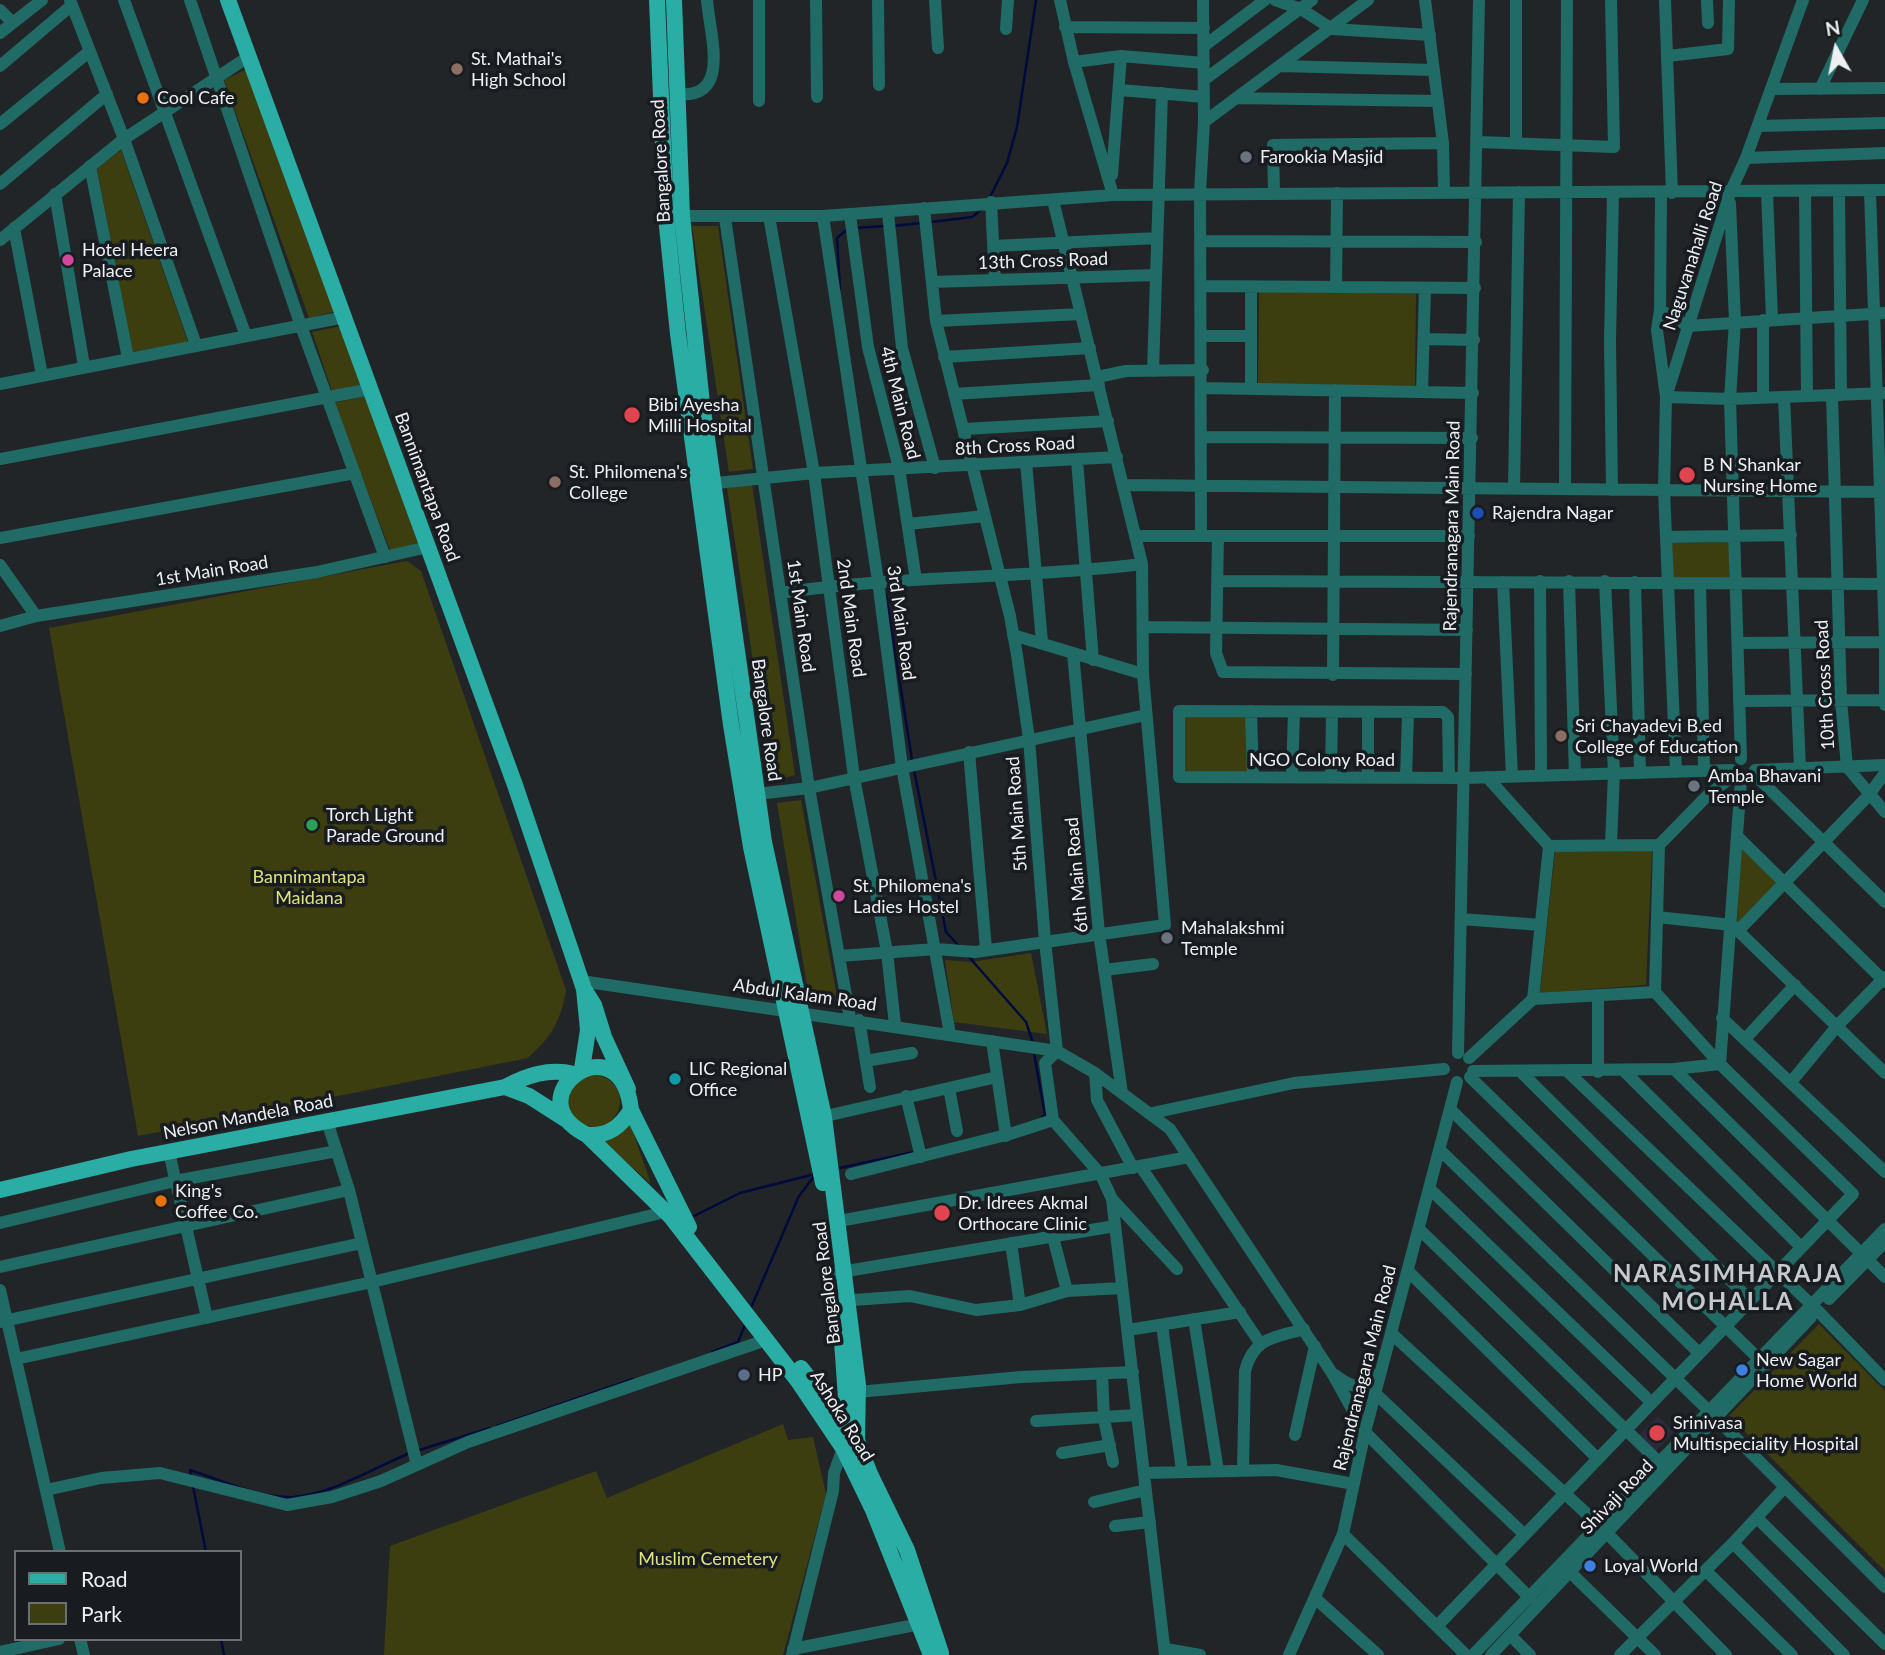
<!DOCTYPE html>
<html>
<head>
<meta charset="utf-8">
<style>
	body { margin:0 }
	#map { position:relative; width:1885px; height:1655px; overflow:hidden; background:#212528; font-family:Lato,sans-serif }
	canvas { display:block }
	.legend { position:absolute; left:14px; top:1550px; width:228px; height:91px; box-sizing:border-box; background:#181b1f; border:2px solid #6d7073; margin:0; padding:9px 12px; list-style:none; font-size:21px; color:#edeff2 }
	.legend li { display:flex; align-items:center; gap:14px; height:35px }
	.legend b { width:35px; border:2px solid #6d7073 }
	.north { position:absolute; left:1801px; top:14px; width:70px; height:70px; -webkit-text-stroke:5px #181b1f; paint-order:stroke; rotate:351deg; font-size:19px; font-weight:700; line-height:28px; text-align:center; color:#edeff2 }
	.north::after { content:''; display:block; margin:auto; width:24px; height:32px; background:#edeff2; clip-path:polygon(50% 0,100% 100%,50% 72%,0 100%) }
</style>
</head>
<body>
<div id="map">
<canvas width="1885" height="1655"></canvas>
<ul class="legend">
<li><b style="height:9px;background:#2aada5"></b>Road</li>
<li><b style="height:19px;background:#3d3e10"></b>Park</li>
</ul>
<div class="north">N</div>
</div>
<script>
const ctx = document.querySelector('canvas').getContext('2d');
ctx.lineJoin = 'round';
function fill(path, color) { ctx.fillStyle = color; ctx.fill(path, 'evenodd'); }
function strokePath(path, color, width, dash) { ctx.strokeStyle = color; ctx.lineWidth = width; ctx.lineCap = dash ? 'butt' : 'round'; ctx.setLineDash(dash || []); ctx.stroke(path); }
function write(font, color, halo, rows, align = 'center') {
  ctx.font = font + ' Lato,sans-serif'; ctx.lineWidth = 7; ctx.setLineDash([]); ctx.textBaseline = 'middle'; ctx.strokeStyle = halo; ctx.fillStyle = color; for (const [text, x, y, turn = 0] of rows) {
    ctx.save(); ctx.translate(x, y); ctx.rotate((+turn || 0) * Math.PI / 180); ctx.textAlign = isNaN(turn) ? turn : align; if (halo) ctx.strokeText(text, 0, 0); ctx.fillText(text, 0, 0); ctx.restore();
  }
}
fill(new Path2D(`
	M1658 1416 1674 1432 1656 1451 1639 1435Z`), '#2b293a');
fill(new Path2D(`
	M249 68 337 311 309 318 224 80Z
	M121 150 188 342 132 352 97 169Z
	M692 226H718L753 469 729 472Z
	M1259 291 1416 294 1415 387 1258 384Z
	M342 326 364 384 332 391 312 332Z
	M366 396 420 543 390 550 334 403Z
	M752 484 795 775 771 781 727 488Z
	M1729 542V578H1673L1672 543Z
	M407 561 421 571 566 990C561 1021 551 1037 528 1058L138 1136 49 628Z
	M1183 716 1247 717V773H1184Z
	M801 800 838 1002 809 998 777 803Z
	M1740 847 1778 884 1737 926Z
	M1555 851H1652L1646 985 1540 993Z
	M1031 953 1047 1034 954 1022 945 960 971 962Z
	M568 1101a26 26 0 1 1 52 0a26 26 0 1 1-52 0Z
	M630 1123 651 1184 602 1140Z
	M1819 1324 1885 1391V1571L1729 1416Z
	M783 1424 788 1440 813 1437 826 1494 783 1655H384L390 1546 596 1471 607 1498Z`), '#3d3e10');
strokePath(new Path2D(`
	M989 199 1007 163 1017 127 1036 0
	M931 222 972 217 981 210
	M893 226 921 223
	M854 228 886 226
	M840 289 837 238 848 229
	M886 594 912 760
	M914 770 946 932 960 947
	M969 957 1026 1022 1033 1043
	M1034 1053 1045 1115 1042 1117
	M835 1169 914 1152
	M690 1218 740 1193 815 1174
	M750 1310 799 1196 815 1175
	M712 1352 738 1342 746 1322
	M497 1426 633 1379
	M416 1451 490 1428
	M191 1476 190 1470C221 1480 261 1499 294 1497 335 1493 373 1468 410 1453
	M193 1486 206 1552
	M221 1639 224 1655`), '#000b3d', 2.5);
strokePath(new Path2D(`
	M70 0 124 139 196 345
	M124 0 246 336
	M190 0 301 326 385 557
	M759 0V101
	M816 0 817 97
	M878 0 879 85
	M935 0 938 48
	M1060 0 1074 62 1113 195
	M1275 0 1301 9 1332 29 1430 35
	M1425 0 1443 143 1444 192
	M1516 0V142
	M1665 0 1672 193
	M1707 0 1708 23
	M0 10 12 22
	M1065 27 1204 28
	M1006 29 1008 0
	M0 33 42 0
	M1204 46 1265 0
	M1668 56 1728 49 1729 0
	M1074 62 1121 56 1204 63
	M0 66 72 5
	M1280 66 1434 70
	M1204 80 1312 0
	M1771 89 1885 88
	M1820 89 1863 0
	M1120 90 1204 97
	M676 94C732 100 710 37 707 0
	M1236 98 1438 101
	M1204 122 1368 0
	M0 124 90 51
	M1758 126 1885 123
	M1479 142 1614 147 1611 0
	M1746 158 1885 153
	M90 166 128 358
	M1112 175 1121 56
	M0 184 107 94
	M1839 191 1841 395
	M1870 191 1885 641
	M1767 192 1772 319
	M1805 192 1807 396
	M1274 193 1273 145 1443 143
	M1661 193 1660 310 1657 330 1666 397 1730 399 1885 393
	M55 194 84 366
	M991 202 995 280
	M1730 203 1735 321 1730 399 1741 759
	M924 208 936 321 1010 616 1017 655 1029 739 1045 941 1057 1051 1045 1063 1053 1120 1101 1175 1112 1199 1165 1655
	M888 213 902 348 935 468
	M850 215 868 347 899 468 916 580
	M674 216H823L1113 195 1885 190
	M769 216 814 473 854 777 887 952 895 1025
	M823 216 878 581 902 767 950 1034
	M725 218 809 788 850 1018
	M14 228 42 375
	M0 240 124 139 248 57
	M1201 241 1476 242
	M994 246 1157 238
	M932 282 1156 275
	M1201 286 1475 288
	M1336 287 1337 193
	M1660 310 1688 326 1885 313
	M1763 320V397
	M936 321 1081 314
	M1202 336H1251
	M1424 339 1474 340
	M944 357 1090 348
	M1153 371 1162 93
	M1097 377 1126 371 1203 370
	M0 384 345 317
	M1203 388 1473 393
	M1251 389V287
	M1422 392 1425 288
	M954 394 1099 385
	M1832 395 1841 700 1847 767 1885 812
	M1784 397 1800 768
	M964 429 1108 421
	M1203 437 1472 438
	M0 459 371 389
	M1077 460 1093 660
	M1026 462 1042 642
	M707 484 814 473 1117 457
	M1123 485 1885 492
	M1514 489 1519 192
	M1565 489 1567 0
	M1612 490 1610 341 1613 193
	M908 524 985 516
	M1135 536H1469
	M1201 536 1200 193 1204 122 1203 0
	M1218 536 1216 653 1223 672 1466 674
	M1666 537 1791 535
	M0 538 355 473
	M0 565 36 616
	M1218 581 1885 584
	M1540 581 1541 776
	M1569 581 1575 775
	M1605 581 1614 773 1611 845
	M1503 582 1512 776
	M1635 582 1640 773
	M1700 583 1704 771
	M780 593C900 575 1022 579 1142 564
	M0 626 36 616 317 572 428 547
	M1143 627 1467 630
	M1013 635 1143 674
	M1738 643 1885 642
	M1885 645V705
	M1073 653 1099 933 1122 1093
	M1333 675 1335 390
	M1740 701 1885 700
	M1251 711 1253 777
	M1368 713V778
	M969 752 986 949
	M1755 770 1885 765
	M1676 772 1664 490 1666 397 1730 193 1746 158 1803 0
	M1754 774 1885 902
	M1292 777 1294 712
	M1487 777 1549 846 1533 999
	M1331 778 1332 712
	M1406 778 1408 713
	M1449 778 1448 717 1443 712 1179 711V777L1464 778 1732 770
	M757 794 809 788 1146 715
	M1737 836 1885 982
	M1549 846 1659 845
	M1657 917 1732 925
	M1461 919 1541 925
	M1732 925 1885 1073
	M1738 931 1868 796 1885 773
	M839 956 936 949 975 952 1165 925 1143 674 1142 564 1053 200
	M1104 970 1153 964
	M581 981 1057 1051 1095 1073 1170 1129 1332 1373 1365 1432 1530 1598
	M1598 995V1072
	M1722 1018 1885 1172
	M859 1020 870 1087
	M1745 1039 1795 985
	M992 1041 1006 1136
	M1458 1053 1479 0
	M1469 1058 1533 999 1655 992 1659 845 1708 795 1733 776
	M866 1061 912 1053
	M1674 1069 1720 1064 1741 781
	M1473 1071 1674 1069 1885 1277
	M1567 1071 1818 1311 1885 1380
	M1624 1071 1801 1247
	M1521 1072 1750 1300
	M1095 1073 1097 1100 1133 1168
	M1470 1077 1763 1363
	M1791 1082 1838 1025 1885 977
	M949 1088 957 1131
	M906 1096 921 1157
	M1450 1109 1698 1352
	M1152 1113 1294 1083 1444 1069
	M817 1118 997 1077
	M327 1121 349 1190 417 1465
	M1441 1151 1709 1411 1885 1587
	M169 1152 207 1318
	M1141 1167 1260 1343
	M851 1174 1010 1134 1053 1120
	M1430 1189 1652 1403
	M1112 1199 1177 1269
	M839 1221 1189 1157
	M0 1223 175 1181 337 1151
	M1419 1229 1660 1463
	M1053 1237 1067 1291
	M1011 1243 1020 1305
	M0 1267 349 1190
	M1408 1271 1598 1459
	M835 1273 1115 1226
	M0 1290 60 1552
	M1829 1299 1885 1242
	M839 1301 910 1296 976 1310 1020 1305 1067 1291 1122 1288
	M1194 1319 1218 1471
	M0 1322 362 1243
	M1162 1325 1182 1470
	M1128 1330 1240 1312
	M1391 1333 1600 1526 1726 1655
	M16 1359 372 1282 665 1212
	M1102 1374 1104 1419 1113 1462
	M1335 1375C1351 1388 1365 1392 1378 1374
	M858 1392 1021 1377 1133 1372
	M1375 1393 1525 1535
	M1036 1421 1137 1415
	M1295 1435 1315 1346
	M1062 1453 1110 1445
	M1243 1470 1245 1371C1254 1337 1274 1338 1304 1329
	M1144 1473 1276 1470 1354 1484
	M46 1490 101 1478 160 1473 287 1505 332 1497 381 1481 468 1442 766 1340
	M1094 1502 1146 1490
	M1757 1518 1885 1644
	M1115 1526 1150 1522
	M1343 1534 1466 1655
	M1733 1543 1844 1655
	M1706 1571 1792 1655
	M1570 1572 1655 1655
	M1315 1598 1378 1655
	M1438 1625 1853 1194 1720 1064 1655 992
	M1510 1635 1530 1655
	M80 1639 84 1655
	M793 1649 920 1624
	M1166 1649 1200 1655
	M0 1652 59 1639
	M792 1655 833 1491 834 1473 843 1448
	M1289 1655 1343 1534 1365 1432 1457 1082
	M1473 1655 1885 1229
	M1491 1655 1811 1317
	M1620 1655 1733 1543 1784 1488`), '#216b66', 12);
strokePath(new Path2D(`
	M228 0 515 785 584 989 594 1005 604 1037 628 1089
	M657 0 666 217 678 334 731 725 751 847 823 1183
	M674 0 682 216 702 403 764 842 824 1117 858 1385 857 1440
	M582 1069 588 1030 584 989
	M505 1087 529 1096 565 1119
	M631 1110 689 1227
	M587 1135C609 1136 620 1127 631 1110 621 1018 511 1097 587 1135L671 1217 798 1381 843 1448 873 1510 931 1655
	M0 1190 131 1159 505 1087C527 1075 549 1068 574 1074
	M840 1313 848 1426
	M801 1368 857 1440 870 1474 907 1550 941 1653`), '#2aada5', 16);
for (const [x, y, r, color] of [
	[457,69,7,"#8d6e63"],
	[143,98,7,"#e8710a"],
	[1246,157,7,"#6b7280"],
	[68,260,7,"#d1479c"],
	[632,415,9,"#e0444e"],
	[1687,475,9,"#e0444e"],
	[555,482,7,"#8d6e63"],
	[1478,513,7,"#1a4fb4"],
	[1561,736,7,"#8d6e63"],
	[1694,786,7,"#6b7280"],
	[312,825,7,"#2e9e5b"],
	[839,896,7,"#d1479c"],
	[1167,938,7,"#6b7280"],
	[675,1079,7,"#0f9aa8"],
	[161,1201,7,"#e8710a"],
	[942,1213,9,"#e0444e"],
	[1742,1370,7,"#3f7fe0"],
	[744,1375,7,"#5c6f8a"],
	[1657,1433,9,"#e0444e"],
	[1590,1566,7,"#3f7fe0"]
]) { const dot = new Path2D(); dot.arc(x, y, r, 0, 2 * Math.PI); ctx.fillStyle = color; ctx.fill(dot); strokePath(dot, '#181b1f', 2.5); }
write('18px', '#edeff2', '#181b1f', [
	["St. Mathai's",471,59],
	["High School",471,80],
	["Cool Cafe",157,98],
	["Farookia Masjid",1260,157],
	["Hotel Heera",82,250],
	["Palace",82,271],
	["Bibi Ayesha",648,405],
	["Milli Hospital",648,426],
	["B N Shankar",1703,465],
	["Nursing Home",1703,486],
	["St. Philomena's",569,472],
	["College",569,493],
	["Rajendra Nagar",1492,513],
	["Sri Chayadevi B.ed",1575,726],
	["College of Education",1575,747],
	["Amba Bhavani",1708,776],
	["Temple",1708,797],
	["Torch Light",326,815],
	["Parade Ground",326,836],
	["St. Philomena's",853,886],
	["Ladies Hostel",853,907],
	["Mahalakshmi",1181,928],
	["Temple",1181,949],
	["LIC Regional",689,1069],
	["Office",689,1090],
	["King's",175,1191],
	["Coffee Co.",175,1212],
	["Dr. Idrees Akmal",958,1203],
	["Orthocare Clinic",958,1224],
	["New Sagar",1756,1360],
	["Home World",1756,1381],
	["HP",758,1375],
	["Srinivasa",1673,1423],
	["Multispeciality Hospital",1673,1444],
	["Loyal World",1604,1566]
], 'left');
write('18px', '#edeff2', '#181b1f', [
	["Bangalore Road",661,161,-93],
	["Naguvanahalli Road",1693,256,-72],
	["13th Cross Road",1043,261,-2],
	["4th Main Road",900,403,76],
	["8th Cross Road",1015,446,-3],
	["Bannimantapa Road",427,487,70],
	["Rajendranagara Main Road",1452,526,-89],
	["1st Main Road",212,571,-9],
	["1st Main Road",801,616,82],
	["2nd Main Road",851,618,82],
	["3rd Main Road",901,623,82],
	["10th Cross Road",1825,685,-93],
	["Bangalore Road",766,720,82],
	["NGO Colony Road",1322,760],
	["5th Main Road",1017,814,-94],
	["6th Main Road",1077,875,-95],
	["Abdul Kalam Road",805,995,8],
	["Nelson Mandela Road",248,1117,-11],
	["Bangalore Road",827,1283,-97],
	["Rajendranagara Main Road",1365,1368,-76],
	["Ashoka Road",842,1416,58],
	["Shivaji Road",1617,1497,-46]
]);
write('18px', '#dfe379', '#181b1f', [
	["Bannimantapa",309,877],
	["Maidana",309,898],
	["Muslim Cemetery",708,1559]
]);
ctx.letterSpacing = '2px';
write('bold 24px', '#c5cace', '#181b1f', [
	["NARASIMHARAJA",1728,1274],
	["MOHALLA",1728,1302]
]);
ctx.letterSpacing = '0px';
</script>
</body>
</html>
